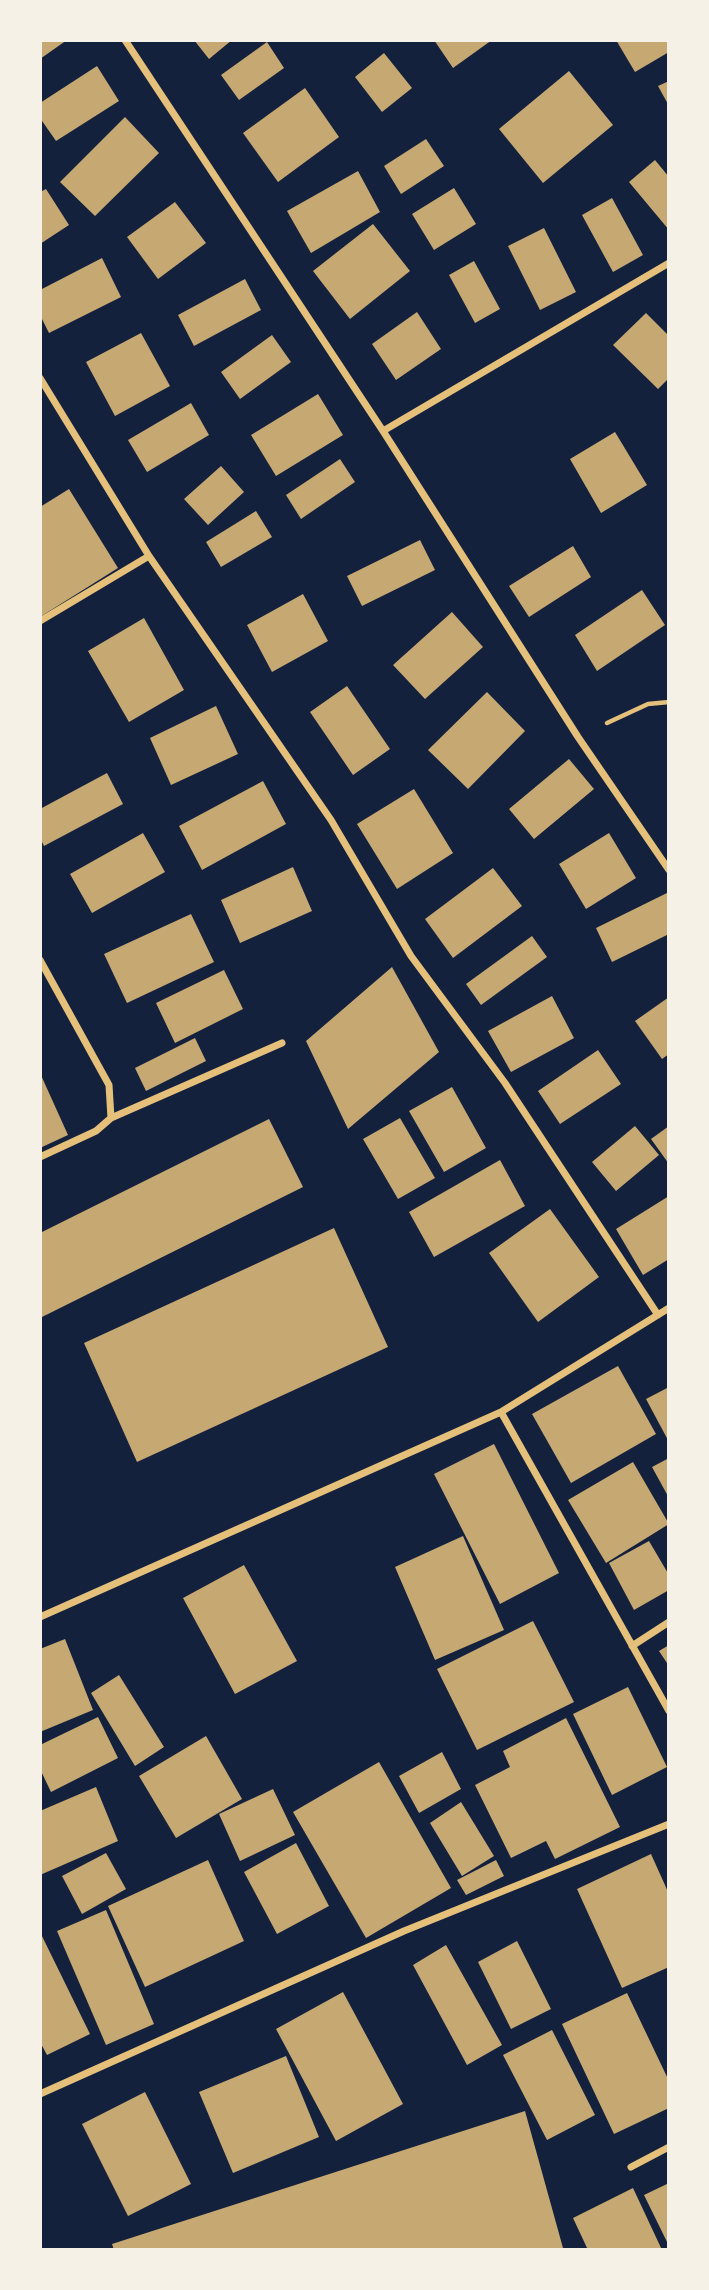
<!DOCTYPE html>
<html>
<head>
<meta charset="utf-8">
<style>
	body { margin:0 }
	#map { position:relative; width:709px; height:2290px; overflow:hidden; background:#14213d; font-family:"Open Sans",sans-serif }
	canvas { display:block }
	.frame { position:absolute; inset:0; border:42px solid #f6f1e7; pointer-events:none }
</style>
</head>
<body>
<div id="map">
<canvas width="709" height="2290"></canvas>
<div class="frame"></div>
</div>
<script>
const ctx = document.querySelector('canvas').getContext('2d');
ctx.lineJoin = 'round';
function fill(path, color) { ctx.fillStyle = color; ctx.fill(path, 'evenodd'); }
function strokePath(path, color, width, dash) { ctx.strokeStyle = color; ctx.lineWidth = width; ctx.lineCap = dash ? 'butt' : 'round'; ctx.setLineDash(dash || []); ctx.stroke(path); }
fill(new Path2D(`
	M40 40H67L40 59Z
	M194 40H232L209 59Z
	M434 40H492L453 68Z
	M616 40H669V52L635 72Z
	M267 42 284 68 239 100 221 75Z
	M384 53 412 88 382 112 355 77Z
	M97 66 119 101 56 141 40 118V103Z
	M569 71 613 125 543 183 499 129Z
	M669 81V106L658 86Z
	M305 88 339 137 278 182 243 133Z
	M125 117 159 153 95 216 60 182Z
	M426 139 444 166 401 194 384 166Z
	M655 160 669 177V230L629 182Z
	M358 171 380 212 311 253 287 211Z
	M454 188 476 224 434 250 412 214Z
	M46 189 69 225 40 244V192Z
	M612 198 643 255 613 272 582 215Z
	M175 202 206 243 158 279 127 237Z
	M373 224 410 271 350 319 313 271Z
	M544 228 576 292 540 310 508 246Z
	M102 258 121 297 49 333 40 315V290Z
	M474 261 500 309 475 323 449 275Z
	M245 279 261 310 194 346 178 315Z
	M417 312 441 349 396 380 372 344Z
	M646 313 669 336V378L658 389 613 345Z
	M141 333 170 386 115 416 86 362Z
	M272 335 291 362 240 399 221 372Z
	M318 394 343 435 276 476 251 435Z
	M191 403 209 435 147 472 128 440Z
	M615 432 647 485 601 513 570 459Z
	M340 459 355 482 301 519 286 495Z
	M221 466 244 492 208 525 184 499Z
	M69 489 118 568 40 617V507Z
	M256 511 272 537 221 567 206 542Z
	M420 540 435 570 362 606 347 576Z
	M573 546 591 577 529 617 509 586Z
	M642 590 665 625 597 671 575 635Z
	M303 594 328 641 272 672 247 625Z
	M452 612 483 647 425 699 393 665Z
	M144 618 184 690 129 722 88 651Z
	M347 686 390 749 353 775 310 712Z
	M487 692 525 731 468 789 428 750Z
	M216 706 238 754 171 785 150 738Z
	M569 759 594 789 534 839 509 809Z
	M107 773 123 804 44 846 40 838V809Z
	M263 781 286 824 202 870 179 826Z
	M414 789 453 853 397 889 357 824Z
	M143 833 165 872 92 913 70 874Z
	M609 833 636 878 586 909 559 864Z
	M293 867 312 911 240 943 221 900Z
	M493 868 522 906 453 958 425 919Z
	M669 892V934L612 962 596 928Z
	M191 914 214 962 127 1003 104 954Z
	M532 936 547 957 481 1005 466 984Z
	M392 967 439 1052 348 1129 306 1041Z
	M224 970 243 1009 175 1043 156 1003Z
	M552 996 574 1038 511 1072 488 1031Z
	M669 997V1054L662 1059 635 1021Z
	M195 1038 206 1061 146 1091 135 1068Z
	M598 1050 621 1084 560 1124 538 1091Z
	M40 1073 68 1135 40 1148Z
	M452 1087 486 1148 444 1172 409 1111Z
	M400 1118 435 1178 398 1199 363 1139Z
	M269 1119 303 1187 40 1318V1233Z
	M635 1126 659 1155 616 1191 592 1162Z
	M669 1126V1164L651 1139Z
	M500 1160 525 1206 434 1257 409 1212Z
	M669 1196V1259L643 1275 616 1229Z
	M550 1209 599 1277 538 1322 489 1253Z
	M334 1228 388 1347 137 1462 84 1343Z
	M618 1366 656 1434 571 1483 532 1414Z
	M669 1387V1442L646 1399Z
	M494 1444 559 1573 500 1604 434 1474Z
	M669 1458V1498L652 1467Z
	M633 1462 669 1524 606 1563 568 1500Z
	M463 1536 504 1630 435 1660 395 1567Z
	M649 1541 669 1575V1590L634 1610 609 1563Z
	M244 1565 297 1661 235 1694 183 1598Z
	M533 1621 574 1702 477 1750 437 1669Z
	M65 1639 93 1710 40 1732V1649Z
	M669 1645V1666L659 1651Z
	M119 1675 164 1747 135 1766 91 1693Z
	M628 1687 667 1767 612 1795 573 1714Z
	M98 1717 118 1758 51 1792 40 1769V1745Z
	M566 1718 620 1827 555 1859 546 1841 511 1858 475 1785 510 1767 503 1751Z
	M206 1736 242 1799 176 1838 139 1776Z
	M442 1752 461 1789 419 1813 399 1776Z
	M379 1762 451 1888 366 1938 293 1812Z
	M96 1787 118 1841 40 1875V1811Z
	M273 1789 295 1835 240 1861 219 1814Z
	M461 1802 494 1856 462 1876 430 1823Z
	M296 1843 329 1906 277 1934 244 1872Z
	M106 1853 126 1889 82 1914 62 1876Z
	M651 1854 669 1894V1967L622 1988 577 1889Z
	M208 1860 244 1941 145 1987 108 1906Z
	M496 1860 504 1876 466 1895 457 1880Z
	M106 1910 154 2024 106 2045 57 1931Z
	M40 1932 90 2034 47 2055 40 2042Z
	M517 1941 551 2009 511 2029 478 1962Z
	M446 1945 502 2045 467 2065 413 1965Z
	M343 1992 403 2104 336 2141 276 2029Z
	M627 1993 669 2081V2108L614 2134 562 2024Z
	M552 2030 595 2115 547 2140 503 2055Z
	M286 2056 319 2137 233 2173 199 2092Z
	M145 2092 191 2184 128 2216 82 2124Z
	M525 2111 563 2248 559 2250H114L112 2244Z
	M669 2183V2246L644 2195Z
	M633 2188 662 2250H588L573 2218Z`), '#c6a872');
strokePath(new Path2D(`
	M607 723 648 704 669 702`), '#e5c07b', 4.5);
strokePath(new Path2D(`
	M125 40 383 431 578 737 669 870
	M40 378 149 556 331 820 411 956 505 1083 658 1315
	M383 431 669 263
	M40 621 149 556
	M40 960 109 1085 111 1118 96 1131 40 1157
	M111 1118 282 1043
	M501 1412 669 1711
	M40 1617 501 1412 669 1308
	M632 1646 669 1622
	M40 2094 404 1931 669 1824
	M631 2167 669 2147`), '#e5c07b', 7);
</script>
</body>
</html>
